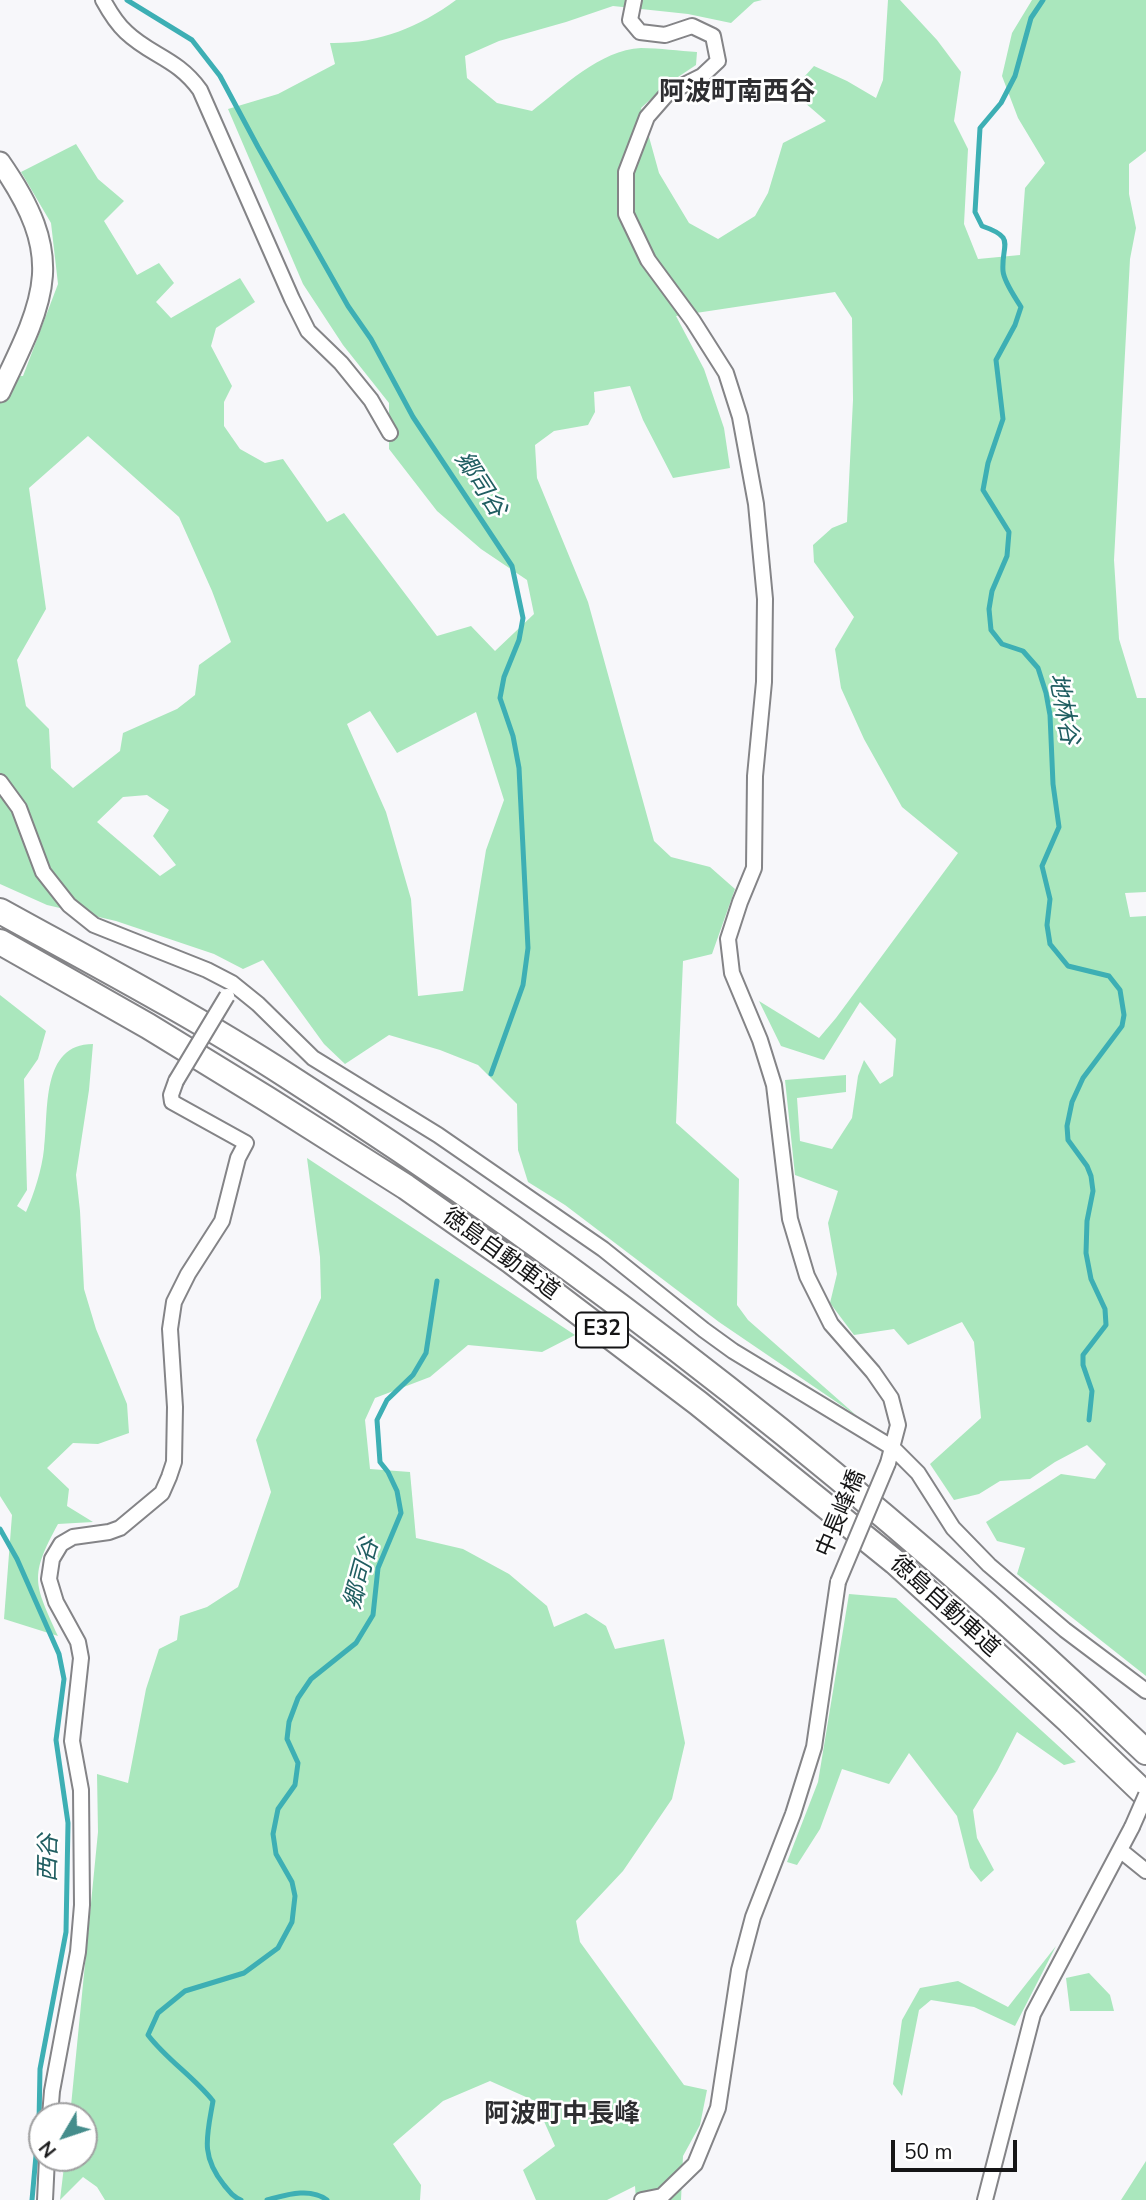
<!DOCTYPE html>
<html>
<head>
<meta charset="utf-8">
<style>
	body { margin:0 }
	#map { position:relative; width:1146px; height:2200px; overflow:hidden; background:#f7f7fa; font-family:"Nunito Sans",sans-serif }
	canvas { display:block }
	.north { position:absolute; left:28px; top:2102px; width:70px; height:70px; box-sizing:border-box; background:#fff; border:2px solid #a1a1a2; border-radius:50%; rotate:231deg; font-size:19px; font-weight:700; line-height:28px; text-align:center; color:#151516 }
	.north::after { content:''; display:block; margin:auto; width:24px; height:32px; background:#458d8c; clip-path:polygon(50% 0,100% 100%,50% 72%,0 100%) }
	.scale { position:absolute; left:891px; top:2140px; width:126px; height:32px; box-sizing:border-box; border:4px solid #151516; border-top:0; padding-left:9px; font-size:21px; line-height:24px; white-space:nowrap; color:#151516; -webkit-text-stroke:5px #fff; paint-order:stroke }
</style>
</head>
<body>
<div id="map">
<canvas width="1146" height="2200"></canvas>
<div class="north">N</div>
<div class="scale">50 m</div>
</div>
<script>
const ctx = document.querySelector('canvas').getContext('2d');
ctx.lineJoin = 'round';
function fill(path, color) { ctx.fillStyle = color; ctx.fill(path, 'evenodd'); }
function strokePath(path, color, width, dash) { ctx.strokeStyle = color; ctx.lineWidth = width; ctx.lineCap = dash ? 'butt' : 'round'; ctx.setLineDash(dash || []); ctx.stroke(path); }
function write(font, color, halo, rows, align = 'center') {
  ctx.font = font + ' "Nunito Sans","Noto Sans JP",sans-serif'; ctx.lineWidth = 5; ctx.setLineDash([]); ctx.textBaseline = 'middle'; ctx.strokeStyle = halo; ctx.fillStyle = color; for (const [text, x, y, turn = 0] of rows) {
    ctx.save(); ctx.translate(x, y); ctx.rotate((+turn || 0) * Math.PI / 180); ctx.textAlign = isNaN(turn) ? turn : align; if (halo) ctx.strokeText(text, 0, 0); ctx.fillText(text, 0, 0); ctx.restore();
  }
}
fill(new Path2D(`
	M456 0H762L754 2 731 23 688 14 613 6 566 22 499 41 465 56 467 78 497 103 532 111C563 87 600 50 641 48 660 48 679 51 697 52L696 65 666 85 641 108 659 173 689 223 718 239 755 216 768 193 783 143 826 121 804 102 796 86 814 66 847 81 876 98 883 80 888 0H900L937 40 961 72 954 121 968 149 964 224 978 259 1020 255 1025 188 1045 163 1018 118 1002 76 1012 33 1032 0H1146V151L1129 164V194L1136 228 1130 259 1114 560 1119 639 1137 698H1146V892L1125 893 1130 917 1146 916V1676L1017 1574 1025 1548 997 1541 986 1522 1061 1474 1095 1479 1106 1464 1087 1445 1055 1462 1030 1479 1000 1481 979 1494 954 1500 930 1464 981 1418 974 1342 962 1322 908 1345 894 1329 854 1335 830 1303 837 1274 828 1223 838 1191 795 1175 785 1080 846 1075V1092L797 1098 800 1141 832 1149 852 1118 858 1076 864 1060 880 1084 893 1076 896 1039 860 1002 824 1060 781 1046 759 1001 819 1038 836 1018 958 853 902 807 864 739 841 688 835 649 854 617 814 562 813 545 832 528 847 522 853 400 852 318 835 292 676 316 704 369 724 428 730 468 673 478 643 420 630 386 594 392 595 412 588 425 554 431 535 445 537 478 588 602 654 841 671 857 710 867 735 889 712 954 683 961 676 1123 739 1179 737 1305 748 1320 857 1416 719 1322 565 1205 528 1182 518 1150 517 1104 478 1065 440 1050 389 1035 345 1064 324 1044 263 960 243 969 214 954 116 921 47 905 0 884V375L23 376 58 284 51 223 21 172 76 144 98 179 124 201 104 221 137 275 159 263 174 283 156 302 171 318 240 278 255 302 216 328 211 346 232 386 224 402V426L240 449 265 463 283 459 327 522 344 513 437 636 471 626 495 651 534 614 527 580 481 549 437 511 389 449V403L343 345 303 284 228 109 278 94 335 64 330 43C377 44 418 28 456 0ZM88 436 179 517 212 591 231 642 199 665 195 695 177 709 123 733 120 751 73 788 51 768 49 729 26 706 17 660 46 609 29 488ZM370 711 397 753 476 712 504 800 486 850 463 991 418 996 411 899 386 812 347 724ZM147 795 169 810 153 836 176 865 160 876 97 822 123 797Z
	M0 995 46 1031 38 1059 24 1079 27 1190 17 1206 26 1212C34 1194 42 1169 44 1149 49 1112 40 1044 93 1044L89 1090 76 1175 80 1211 84 1289 96 1329 127 1404 129 1433 98 1444 73 1443 47 1468 69 1489 67 1506 93 1522 58 1524C29 1577 34 1583 58 1636L4 1619 12 1515 0 1496Z
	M307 1158 575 1335 542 1352 468 1345 430 1377 375 1398 365 1420 370 1469 410 1472 416 1538 463 1549 509 1574 547 1606 554 1627 586 1613 606 1626 615 1649 664 1639 685 1743 672 1799 623 1871 576 1921 580 1942 684 2085 707 2090 700 2125 683 2156 681 2200H636L635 2186 607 2200H536L523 2170 555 2146 535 2101 490 2081 443 2101 393 2144 421 2185 420 2200H105L97 2187 83 2177 60 2200 65 2158H84V2116H70L98 1832 97 1774 128 1783 146 1689 159 1649 177 1640 180 1616 207 1607 238 1587 271 1492 256 1440 321 1298 320 1257Z
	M849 1594 896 1598 1076 1762 1064 1765 1017 1732 997 1771 973 1810 977 1838 994 1870 981 1882 970 1868 957 1816 909 1753 889 1784 842 1769 820 1829 797 1865 787 1862 818 1782Z
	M1056 1946 1015 2026 974 2007 931 2000 919 2010 902 2096 893 2084 902 2020 920 1988 958 1981 1008 2007Z
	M1089 1973 1110 1995 1114 2011H1070L1066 1978Z
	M1146 2161V2200H1121Z`), '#aae7bd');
strokePath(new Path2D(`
	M127 0 192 40 220 76 258 147 348 306 371 339 413 417 512 566 523 618 519 640 504 677 500 698 513 736 519 768 528 948 523 985 491 1074
	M1043 0 1031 18 1015 76 1001 103 980 128 975 212 982 226C1017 238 1001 244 1003 271 1004 282 1015 297 1021 307L1015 325 996 360 1003 419 988 463 983 490 1009 532 1007 556 992 591 989 609 991 630 1002 644 1023 651 1038 668 1046 693 1050 715 1053 784 1059 827 1042 866 1050 899 1047 925 1050 944 1068 966 1109 976 1120 990 1124 1015 1122 1026 1083 1078 1072 1102 1067 1126 1068 1140 1087 1166 1091 1176 1093 1191 1087 1221 1086 1253 1091 1279 1105 1309 1106 1325 1083 1355V1365L1092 1391 1089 1420
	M0 1529 17 1559 59 1654 64 1679 56 1740 68 1823 66 1932 40 2069 39 2122 32 2200
	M241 2200C233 2197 230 2192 224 2185 200 2155 207 2136 213 2101 193 2076 167 2060 148 2035L158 2013 185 1991 244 1973 278 1948 292 1922 295 1896 292 1882 276 1854 273 1834 278 1809 295 1785 298 1763 287 1739 289 1722 298 1698 311 1679 356 1643 373 1615 378 1568 401 1513 397 1491 388 1472 380 1462 377 1420 387 1400 413 1375 426 1353 437 1281
	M267 2200C286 2195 310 2187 327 2200`), '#3dafb4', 5);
const street = new Path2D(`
	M103 0C109 11 116 23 126 32 151 56 177 58 200 90L292 299 308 331 341 363 371 400 390 433
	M634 0 630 20 640 32 665 35 692 26 713 36 718 61 702 76 668 93 647 117 626 172V214L648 260 693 321 726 373 740 417 756 504 765 599 764 682 755 776 754 868 740 902 728 939 732 973 760 1040 774 1085 790 1219 807 1276 831 1324 873 1372 891 1398 898 1425 888 1463
	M0 782 19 808 43 872 69 905 94 925 207 970 232 983 258 1004 313 1058 438 1135 603 1249 704 1330 733 1351 893 1448 918 1473 953 1528 989 1565 1065 1630 1146 1691
	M1120 1850 1146 1871
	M50 2116 52 2091 78 1952 82 1905 81 1790 72 1741 81 1658 78 1642 56 1602 49 1579 52 1559 61 1544 73 1537 109 1532 120 1528 162 1493 169 1477 174 1462 175 1407 170 1329 174 1302 188 1274 222 1221 238 1158 246 1143 172 1102 171 1095 176 1081
	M45 2200 47 2158
	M642 2200 662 2196 695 2164 718 2108 739 1970 753 1917 793 1814 814 1747 838 1582
	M985 2200 1033 2014 1132 1827`);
const secondary = new Path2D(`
	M0 162C66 257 47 295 0 392`);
const highway = new Path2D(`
	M0 911C96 964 193 1015 286 1075 594 1272 882 1499 1146 1752
	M0 942 148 1026 267 1099 406 1187 511 1261 698 1403 895 1562 1069 1721 1146 1795`);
strokePath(street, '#848487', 18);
strokePath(secondary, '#848487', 23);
strokePath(highway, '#848487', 28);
strokePath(street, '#fff', 14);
strokePath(secondary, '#fff', 19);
strokePath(highway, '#fff', 24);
const streetBridge = new Path2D(`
	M176 1081 227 996
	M838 1582 888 1463
	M1132 1827 1146 1795`);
strokePath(streetBridge, '#848487', 18, []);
strokePath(streetBridge, '#fff', 14);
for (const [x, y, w] of [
	[602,1330,52]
]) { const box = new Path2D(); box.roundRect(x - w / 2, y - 17.5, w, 35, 5); ctx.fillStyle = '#fff'; ctx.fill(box); strokePath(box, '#151516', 2); }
write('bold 21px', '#151516', null, [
	["E32",602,1330]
]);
write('23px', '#151516', '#fff', [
	["徳島自動車道",500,1255,36],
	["中長峰橋",842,1514,-67],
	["徳島自動車道",944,1607,42]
]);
write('italic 24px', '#205e61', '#fff', [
	["郷司谷",479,485,57],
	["地林谷",1062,709,79],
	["郷司谷",363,1574,-75],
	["西谷",50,1858,-89]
]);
write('bold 26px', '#2e2e31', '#fff', [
	["阿波町南西谷",737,94],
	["阿波町中長峰",562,2116]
]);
</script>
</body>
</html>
